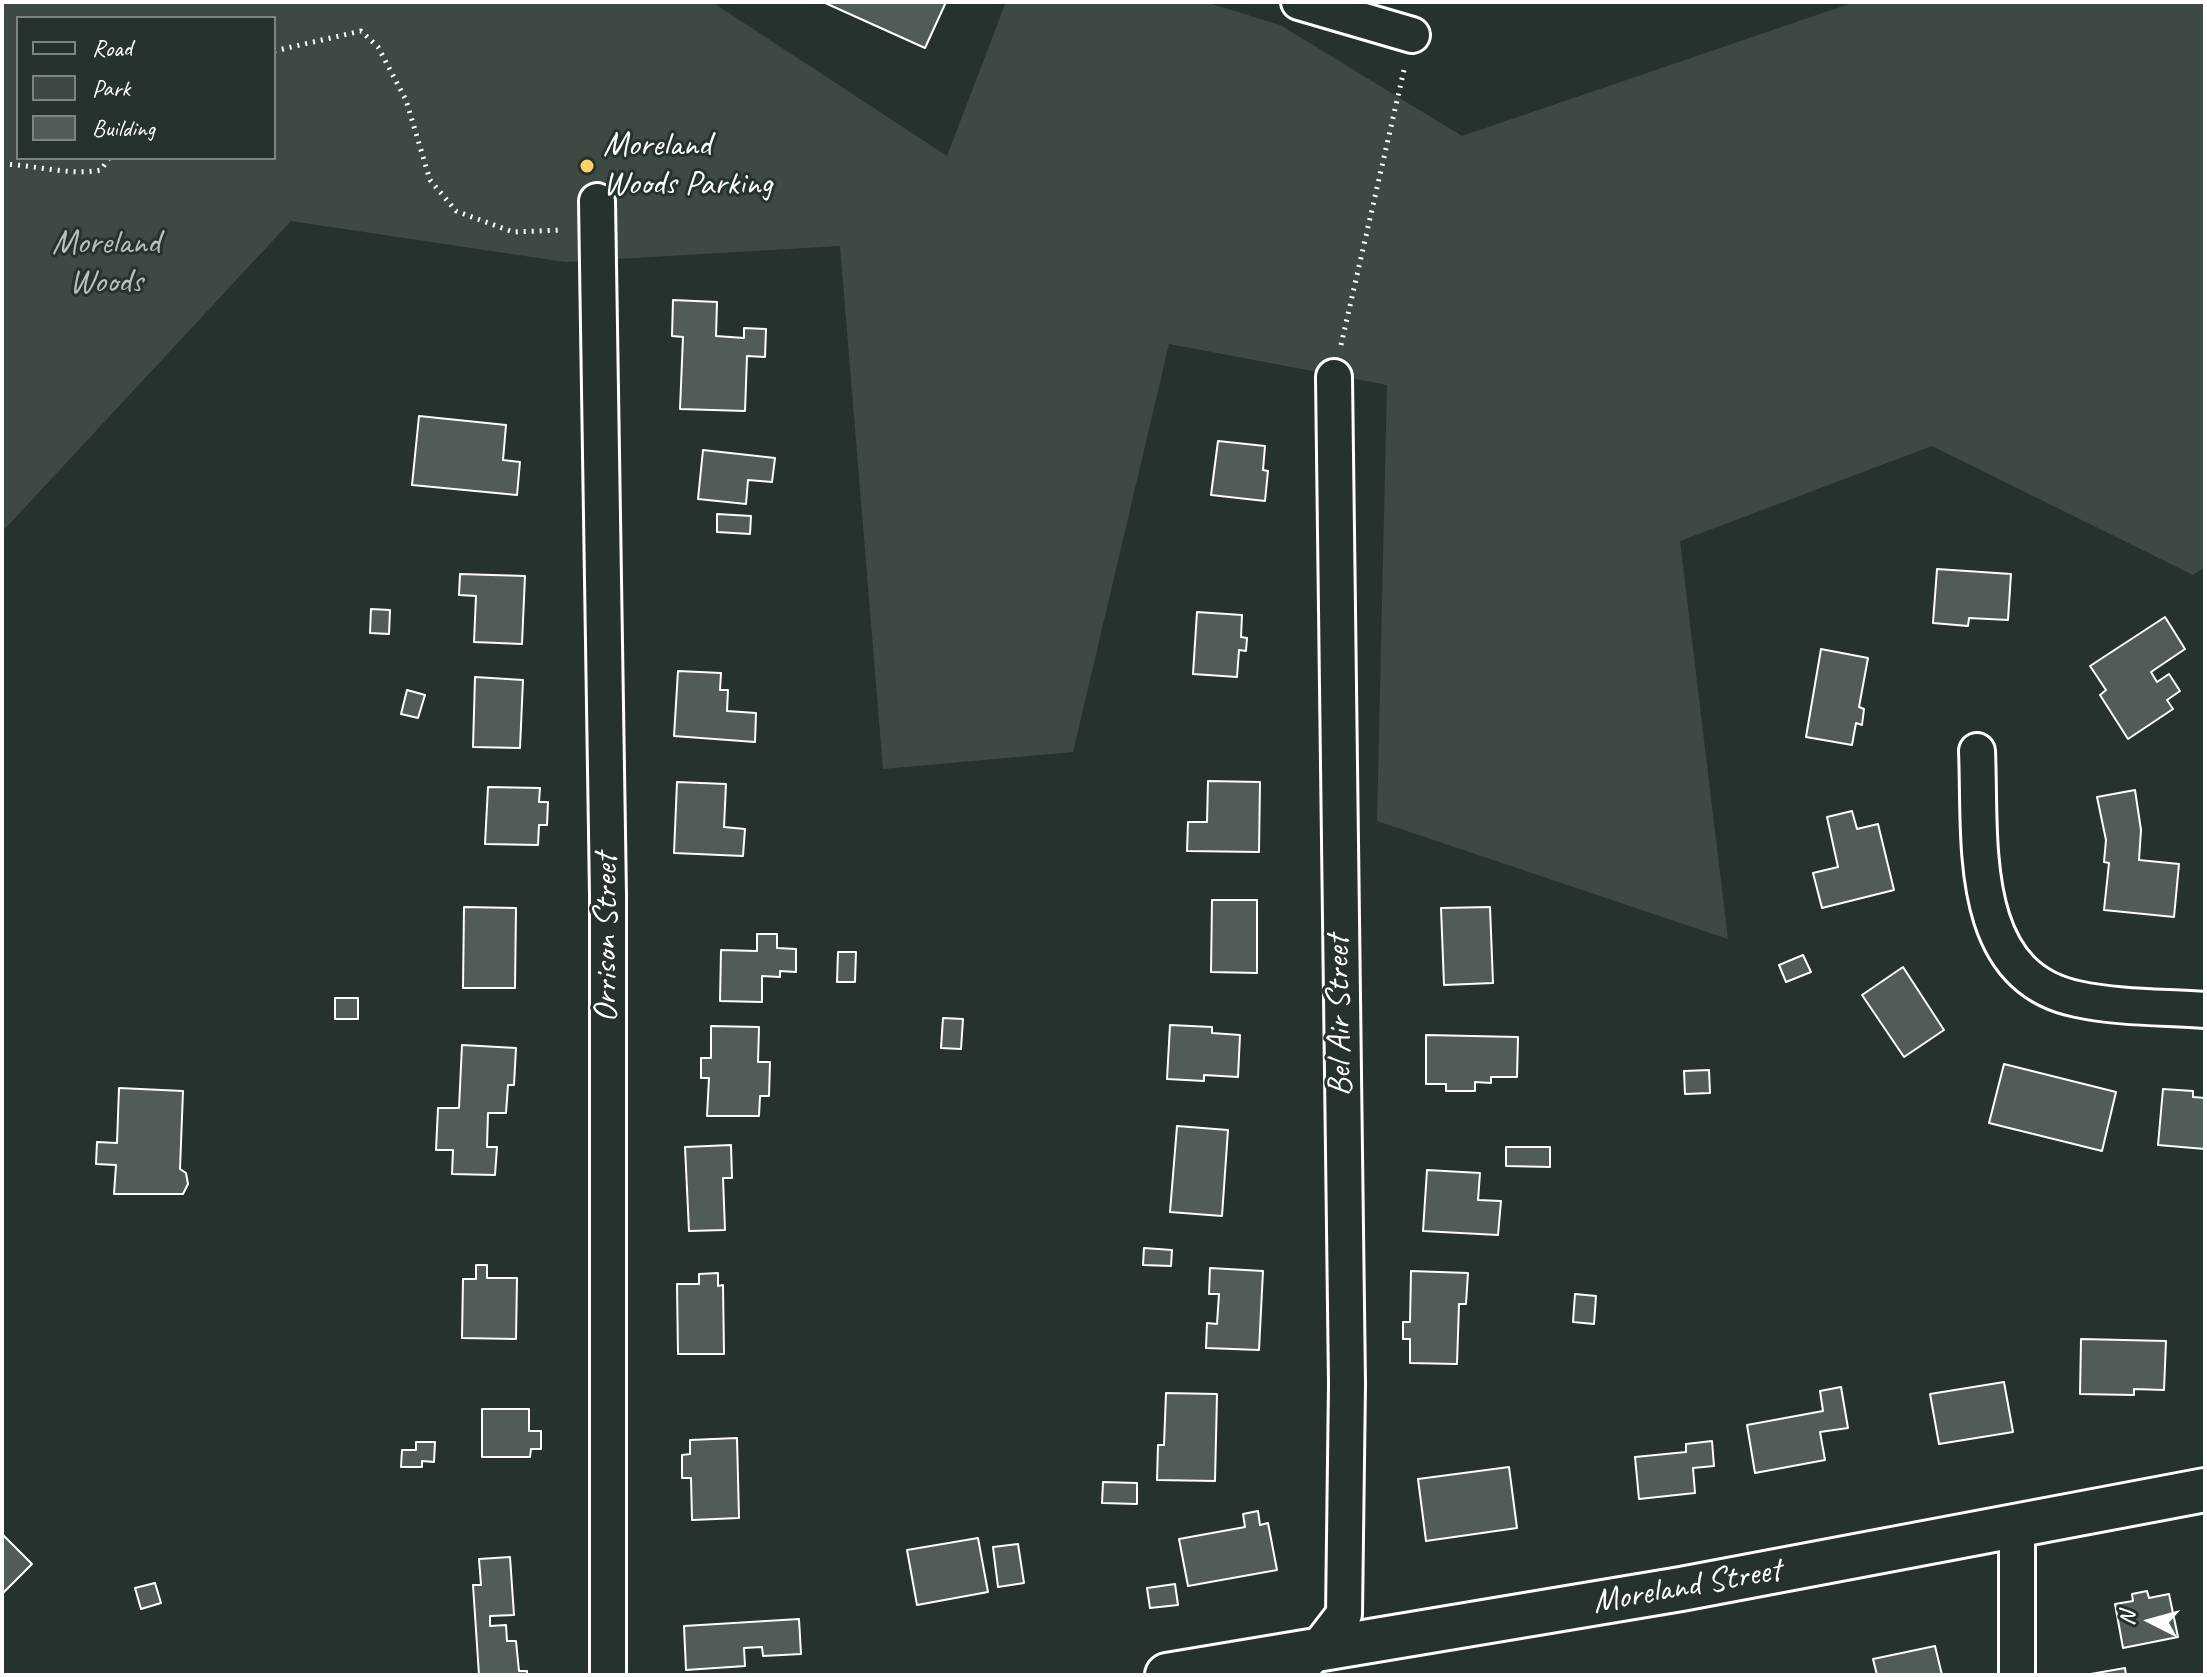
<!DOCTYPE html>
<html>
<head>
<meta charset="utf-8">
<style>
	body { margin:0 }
	#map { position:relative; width:2207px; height:1677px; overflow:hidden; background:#26332d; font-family:Caveat,sans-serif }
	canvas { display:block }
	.frame { position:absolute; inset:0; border:4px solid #fff; pointer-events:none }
	.legend { position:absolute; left:16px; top:16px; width:260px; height:144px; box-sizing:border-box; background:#26332d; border:2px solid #7d8581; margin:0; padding:10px 14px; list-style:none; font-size:24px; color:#fff }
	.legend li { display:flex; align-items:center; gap:16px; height:40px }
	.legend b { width:40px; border:2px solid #7d8581 }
	.north { position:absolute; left:2111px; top:1581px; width:80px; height:80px; -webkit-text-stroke:6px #26332d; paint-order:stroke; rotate:276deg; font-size:22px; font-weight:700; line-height:32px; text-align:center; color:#fff }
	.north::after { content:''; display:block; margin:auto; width:28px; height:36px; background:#fff; clip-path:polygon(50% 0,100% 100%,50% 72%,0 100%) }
</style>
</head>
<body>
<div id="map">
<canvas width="2207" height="1677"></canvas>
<div class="frame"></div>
<ul class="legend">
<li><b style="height:10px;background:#26332d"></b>Road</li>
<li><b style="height:22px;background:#3e4944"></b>Park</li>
<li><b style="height:22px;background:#515c57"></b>Building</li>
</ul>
<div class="north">N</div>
</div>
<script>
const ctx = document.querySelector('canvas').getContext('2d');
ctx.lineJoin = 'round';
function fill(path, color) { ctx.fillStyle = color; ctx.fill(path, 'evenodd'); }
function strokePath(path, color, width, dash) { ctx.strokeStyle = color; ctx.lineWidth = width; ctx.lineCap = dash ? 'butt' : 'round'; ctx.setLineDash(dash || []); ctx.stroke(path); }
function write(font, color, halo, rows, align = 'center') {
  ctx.font = font + ' Caveat,sans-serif'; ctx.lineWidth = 6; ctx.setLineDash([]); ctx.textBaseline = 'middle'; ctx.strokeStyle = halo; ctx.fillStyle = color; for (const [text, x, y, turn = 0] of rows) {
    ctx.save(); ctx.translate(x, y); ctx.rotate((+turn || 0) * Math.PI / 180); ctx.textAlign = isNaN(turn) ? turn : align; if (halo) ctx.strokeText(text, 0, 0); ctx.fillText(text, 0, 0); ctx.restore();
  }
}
fill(new Path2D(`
	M2 2H712L947 156 1006 2H1205L1280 25 1462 136 1855 2H2205V567L2193 575 1932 446 1680 541 1728 939 1377 821 1387 385 1169 344 1073 752 883 769 840 246 565 262 291 221 2 532ZM18 18H274V158H18Z`), '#3e4944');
const building = new Path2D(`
	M823 2H946L925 48Z
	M673 300 717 302 716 336 744 338V328L766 329 765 357 747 356 745 411 680 409 683 337 672 336Z
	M419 416 506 425 503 460 520 462 517 495 412 485Z
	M1218 441 1265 446 1263 470 1268 471 1265 501 1211 495Z
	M703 450 775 458 772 482 748 480 746 504 698 499Z
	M717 514 751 516 750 534 717 532Z
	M1937 569 2011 574 2008 620 1969 618 1968 626 1933 623Z
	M460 574 525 576 522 644 474 642 476 596 459 595Z
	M371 609 390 610 389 634 370 633Z
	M1197 612 1242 615 1241 637 1247 638 1246 651 1239 650 1237 677 1193 674Z
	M2165 617 2185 649 2151 672 2157 682 2169 674 2180 691 2167 700 2173 709 2128 739 2100 695 2106 690 2090 666Z
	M1821 649 1868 658 1859 707 1864 709 1862 725 1856 723 1852 745 1806 737Z
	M678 671 721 673 720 690H728L727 711 756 713 755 742 674 736Z
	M475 677 523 680 520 748 473 747Z
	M407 690 425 695 418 718 401 714Z
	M1208 781 1260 782 1259 852 1187 851 1188 822H1207Z
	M677 782 726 784 724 827 745 829 743 856 674 853Z
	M488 787 540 788 539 802H548L547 825H539L538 845 485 844Z
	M2135 790 2141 830 2139 860 2179 864 2174 917 2104 910 2109 863 2104 862 2106 840 2097 797Z
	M1852 811 1857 829 1878 824 1894 890 1822 908 1813 873 1838 867 1827 817Z
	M1212 900H1257V973L1211 972Z
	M464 907 516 908 515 988H463Z
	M1490 907 1493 983 1444 985 1441 908Z
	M757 934H777V948L796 949V972L780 971V977L762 976V1002L720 1001 721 950 757 951Z
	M838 952H856L855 982H837Z
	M1803 955 1811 972 1786 982 1779 965Z
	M1903 967 1944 1030 1904 1057 1862 995Z
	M335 998H358V1019H335Z
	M943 1018 963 1019 961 1049 941 1048Z
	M1170 1025 1212 1027V1033L1240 1035 1238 1077 1204 1075V1081L1167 1079Z
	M711 1026 759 1027 758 1062H770L769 1096H760L759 1116H707L709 1078H701V1058H711Z
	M1426 1035 1518 1037 1517 1077H1491V1083L1475 1082V1091H1446V1084H1426Z
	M462 1045 516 1048 514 1085H508L506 1113H488L487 1147H497L495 1175 452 1174 453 1150H436L438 1108H459Z
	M2004 1064 2116 1092 2102 1151 1989 1123Z
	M1709 1070 1710 1093 1685 1094 1684 1071Z
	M119 1088 183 1091 180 1169 186 1173 188 1184 183 1194H114L116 1165 96 1164 97 1142 117 1143Z
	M2163 1089 2193 1091V1097L2205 1098V1149L2158 1145Z
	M1177 1126 1228 1130 1222 1216 1170 1212Z
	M731 1145 732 1178H723L725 1230 689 1231 685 1147Z
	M1506 1147H1550V1167L1506 1166Z
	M1427 1170 1480 1173 1478 1200 1501 1201 1498 1235 1423 1231Z
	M1144 1248 1172 1250 1171 1266 1143 1265Z
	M476 1265H487V1278H517L516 1339 462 1338 463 1279H476Z
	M1210 1268 1263 1271 1259 1350 1206 1348 1207 1323 1217 1324 1219 1294H1209Z
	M1411 1271 1468 1273 1466 1304H1459L1457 1364 1410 1363V1339H1403V1322H1410Z
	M718 1273V1286L723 1285 724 1354H678L677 1284H699V1274Z
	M1575 1294 1596 1296 1594 1324 1573 1322Z
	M2081 1339 2166 1341 2164 1390 2134 1389V1395L2080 1394Z
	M2004 1382 2013 1432 1939 1444 1930 1394Z
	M1841 1387 1848 1428 1820 1432 1825 1460 1755 1473 1747 1425 1823 1411 1820 1391Z
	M1166 1393 1217 1394 1215 1481 1157 1480 1158 1445H1164Z
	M482 1409H529V1431H541V1449H531L530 1457H482Z
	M737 1438 739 1518 692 1520 691 1478H682V1455L690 1454V1440Z
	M1712 1441 1714 1466 1693 1468 1695 1493 1639 1499 1635 1457 1686 1452V1444Z
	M416 1442H435L434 1462 422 1461V1467H401L402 1450H416Z
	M1509 1467 1517 1528 1426 1541 1418 1479Z
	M1103 1482 1137 1483V1504L1102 1503Z
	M1258 1511 1260 1525 1268 1523 1277 1570 1188 1586 1179 1539 1245 1527 1243 1514Z
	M2 1534 32 1564 2 1594Z
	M978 1538 988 1592 917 1605 907 1550Z
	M1018 1544 1024 1583 998 1587 993 1547Z
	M510 1557 514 1615 490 1616V1626L506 1625 507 1641H516L519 1671H527V1675H479L473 1585H481L479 1559Z
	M155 1583 161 1603 141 1609 135 1588Z
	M1175 1584 1178 1605 1150 1608 1147 1588Z
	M2147 1591 2149 1598 2169 1594 2178 1637 2123 1648 2115 1604 2133 1601 2132 1594Z
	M799 1619 801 1654 763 1656 762 1647 744 1648 745 1666 686 1670 684 1626Z
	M1935 1646 1942 1675H1877L1873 1659Z
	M2125 1668 2126 1675H2085Z`);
fill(building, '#515c57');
strokePath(building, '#fff', 2);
const minor = new Path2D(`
	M1299 2 1412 35
	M597 201 608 895V1675
	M1977 751C1981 838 1965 976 2077 999 2119 1008 2163 1007 2205 1010
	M1297 1675 1344 1614 1347 1384 1334 377
	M2017 1675V1525`);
const tertiary = new Path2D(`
	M1167 1675 1681 1589 2205 1490`);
strokePath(minor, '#fff', 40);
strokePath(tertiary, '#fff', 48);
strokePath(new Path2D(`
	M274 51 361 31 378 47 406 100 430 180 456 211 513 232 562 230
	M2 164C36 165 68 176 101 170L109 158
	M1341 345 1404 70`), '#fff', 5, [2, 6]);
strokePath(minor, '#26332d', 34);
strokePath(tertiary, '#26332d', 42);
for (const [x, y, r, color] of [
	[587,166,8,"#ffd166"]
]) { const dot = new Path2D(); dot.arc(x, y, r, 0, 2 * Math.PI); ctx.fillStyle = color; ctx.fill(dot); strokePath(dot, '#26332d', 3); }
write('34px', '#fff', '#26332d', [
	["Moreland",603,146],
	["Woods Parking",603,185]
], 'left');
write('34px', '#bbbfbe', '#26332d', [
	["Moreland",106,244],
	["Woods",106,283]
]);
write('34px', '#fff', '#26332d', [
	["Orrison Street",607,938,-90],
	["Bel Air Street",1340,1016,-91],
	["Moreland Street",1687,1587,-10]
]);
</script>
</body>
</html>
